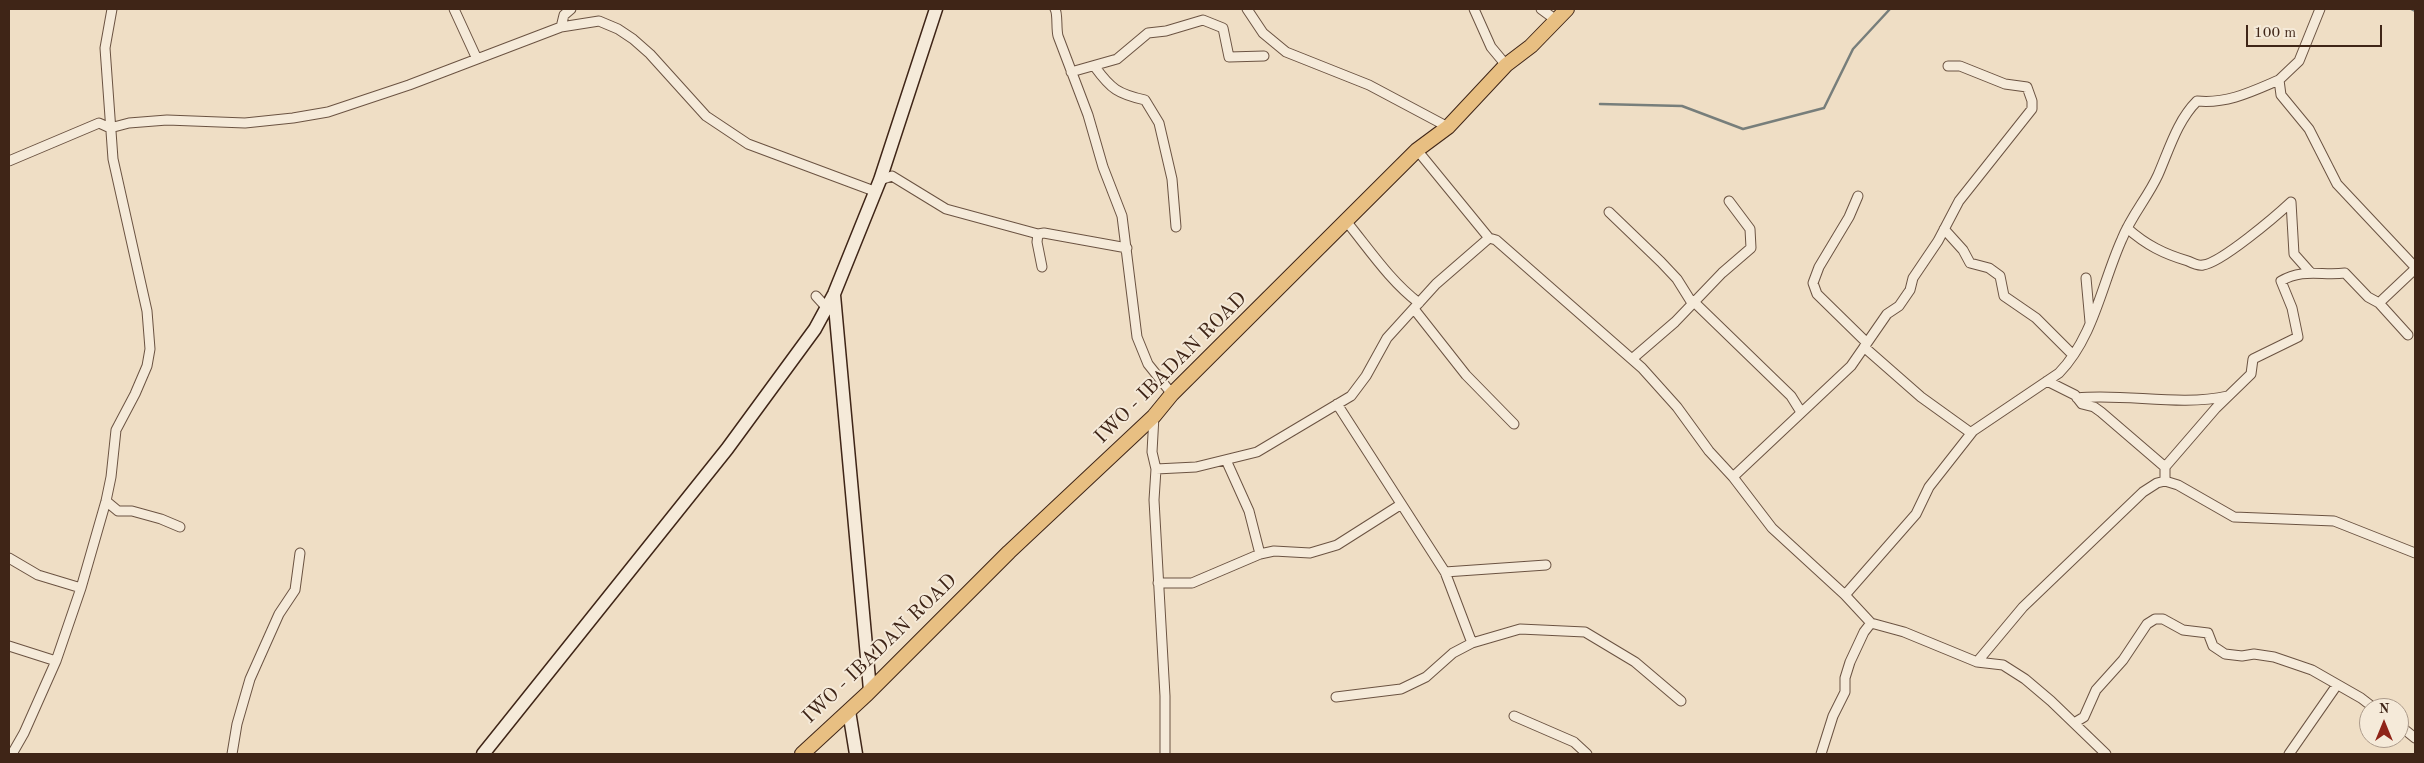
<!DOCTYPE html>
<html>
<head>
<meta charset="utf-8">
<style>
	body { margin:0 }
	#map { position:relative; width:2424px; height:763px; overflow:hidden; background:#efdec5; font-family:"Old Standard TT",serif }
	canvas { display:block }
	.frame { position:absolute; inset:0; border:10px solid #3f2517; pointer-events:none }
	.north { position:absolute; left:2359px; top:698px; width:50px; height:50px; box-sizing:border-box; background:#f5ead9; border:1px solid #ac9b8b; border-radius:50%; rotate:0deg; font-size:14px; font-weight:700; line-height:20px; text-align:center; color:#3f2517 }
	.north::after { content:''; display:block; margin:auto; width:18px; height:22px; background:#8f2418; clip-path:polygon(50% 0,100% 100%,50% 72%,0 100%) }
	.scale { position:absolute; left:2246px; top:25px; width:136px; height:22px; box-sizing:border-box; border:2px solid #3f2517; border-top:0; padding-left:6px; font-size:15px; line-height:18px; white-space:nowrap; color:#3f2517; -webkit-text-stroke:4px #f5ead9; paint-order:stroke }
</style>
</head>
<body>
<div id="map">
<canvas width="2424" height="763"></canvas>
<div class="frame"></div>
<div class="north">N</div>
<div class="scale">100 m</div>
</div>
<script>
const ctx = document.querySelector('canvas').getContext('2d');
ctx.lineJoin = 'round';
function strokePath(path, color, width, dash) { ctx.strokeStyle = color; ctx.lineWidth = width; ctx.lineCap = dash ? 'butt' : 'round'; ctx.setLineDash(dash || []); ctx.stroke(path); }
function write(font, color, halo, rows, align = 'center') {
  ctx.font = font + ' "Old Standard TT",serif'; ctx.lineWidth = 4; ctx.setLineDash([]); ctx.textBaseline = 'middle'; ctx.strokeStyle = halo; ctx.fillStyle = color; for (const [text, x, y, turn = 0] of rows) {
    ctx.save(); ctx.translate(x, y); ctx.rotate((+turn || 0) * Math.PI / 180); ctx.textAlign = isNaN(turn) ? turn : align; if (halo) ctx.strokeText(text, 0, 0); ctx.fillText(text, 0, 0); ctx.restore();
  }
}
strokePath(new Path2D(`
	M2411 9 2415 11
	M1600 104 1682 106 1743 129 1824 108 1853 49 1890 9`), '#777e7b', 2.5);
const street = new Path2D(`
	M454 9 477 59
	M1055 9C1058 14 1056 28 1058 36L1088 115 1103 167 1122 216 1137 337 1148 364 1172 394
	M1247 9 1263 33 1286 52 1369 85 1448 127
	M1474 9 1491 47 1506 65
	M1541 9 1556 20
	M561 27 564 15 571 9
	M1095 67C1111 89 1118 94 1145 100L1159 123 1172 179 1176 227
	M1071 72 1117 59 1148 33 1166 31 1203 20 1223 28 1229 57 1264 56
	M2279 80 2299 61 2320 9
	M1417 150 1489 238 1496 240 1642 368 1677 407 1709 451 1733 477 1772 528 1845 595 1871 623 1904 632 1977 662 2003 665 2025 679 2051 701 2106 754
	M9 161 99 123 110 128 129 123 167 120 245 123 293 118 328 112 409 85 561 27 599 21 618 29 633 39 650 54 706 116 748 144 874 191
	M880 180 892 176 946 209 1038 234 1044 233 1127 248
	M1858 196 1849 217 1819 267 1813 283 1817 294 1866 342
	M1609 212 1661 262 1677 279 1692 303
	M1346 221C1369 249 1390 281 1419 303
	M2127 228C2146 245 2164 254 2188 261 2192 263 2198 266 2203 265 2221 263 2276 216 2291 202L2294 254 2310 272
	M1944 229 1963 250 1970 263 1989 268 2000 276 2004 296 2036 318 2073 355
	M1038 234 1037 242 1042 267
	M2086 278 2090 322
	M816 296 826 307
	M1694 302 1791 396 1801 412
	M2379 303 2408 335
	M1414 309 1466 375 1514 424
	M1864 347 1921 397 1971 433
	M1632 359 1675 322 1722 273 1751 248 1750 229 1729 201
	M2047 381 2075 395 2082 404 2094 407 2101 412 2165 467V481
	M2077 398C2127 393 2179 407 2228 396
	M1337 404 1445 572 1472 643
	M1154 416 1152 452 1156 469 1154 500 1165 696V754
	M1226 460 1249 511 1260 554
	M2165 467 2216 408 2251 374 2253 359 2298 337 2292 308 2281 281C2303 268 2322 276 2345 273L2368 297 2379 303 2415 269
	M1156 469 1196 467 1257 452 1351 396 1366 376 1387 338 1436 284 1489 238
	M1733 477 1851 366 1887 314 1899 306 1910 290 1913 278 1938 241 1959 201 2032 109V101L2027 87 2005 84 1960 66H1948
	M106 501 118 511H132L161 519 180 527
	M9 558 38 575 81 588
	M1445 572 1546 565
	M1158 583H1192L1260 554 1274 551 1310 553 1337 545 1400 505
	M1845 595 1916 514 1929 487 1973 431 2059 373C2094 337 2102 283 2122 239 2131 216 2148 197 2158 175 2169 150 2177 121 2197 101 2227 104 2251 92 2279 80L2281 95 2309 129 2337 184 2415 267
	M9 646 56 661
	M1977 662 2023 607 2143 492 2157 483 2165 481 2178 485 2234 517 2334 521 2415 553
	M1336 697 1401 689 1426 677 1453 653 1472 643 1520 629 1585 632 1635 662 1681 701
	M1514 716 1574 742 1587 754
	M2074 723 2084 717 2096 690 2123 660 2147 624 2155 619H2163L2183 630 2208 633 2213 646 2225 654 2242 656 2254 654 2274 657 2312 670 2361 698 2374 708
	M2399 725 2415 738
	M12 754 24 733 56 661 81 588 106 501 111 477 116 430 135 394 147 366 150 349 147 311 113 159 105 48 112 9
	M232 754 237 724 250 679 279 614 295 590 300 553
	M1821 754 1833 716 1845 692V678L1850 662 1864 632 1871 623
	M2289 754 2337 685`);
const secondary = new Path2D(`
	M834 295 870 690
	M849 711 856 754
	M483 754 727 449 815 329 834 294 880 180 936 9`);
const primary = new Path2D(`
	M802 754 867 694 1009 552 1154 416 1172 394 1417 150 1448 127 1506 65 1531 46 1567 9`);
strokePath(street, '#6b5342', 11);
strokePath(secondary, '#3f2517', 15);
strokePath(primary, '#3f2517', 16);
strokePath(street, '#f5ead9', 9);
strokePath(secondary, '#f5ead9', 12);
strokePath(primary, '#e8bf82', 14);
write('20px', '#3f2517', '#f5ead9', [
	["IWO - IBADAN ROAD",1171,368,-45],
	["IWO - IBADAN ROAD",880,649,-44]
]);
</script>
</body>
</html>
